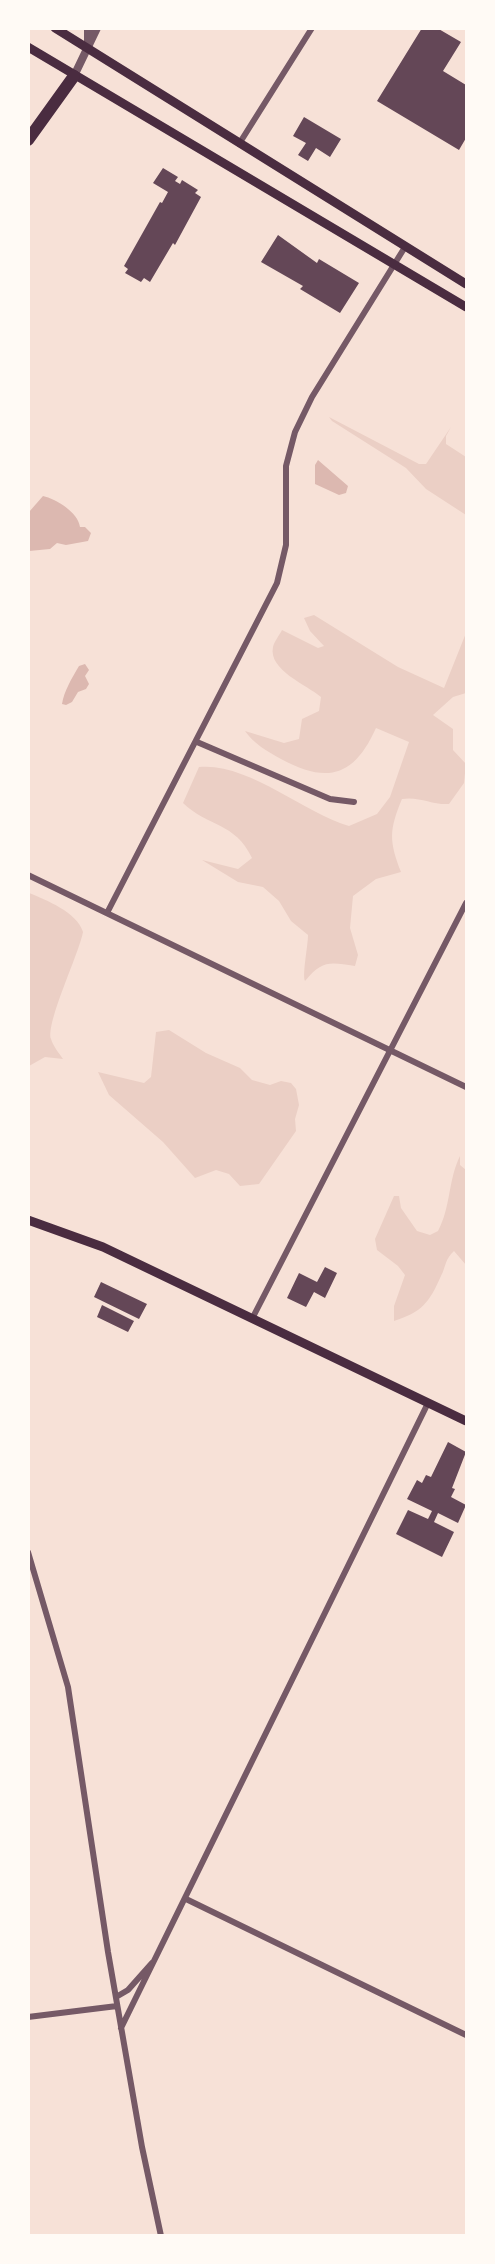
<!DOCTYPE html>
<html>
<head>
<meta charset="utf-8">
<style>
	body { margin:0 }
	#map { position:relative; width:495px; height:2264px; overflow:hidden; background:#f7e1d7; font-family:Spectral,serif }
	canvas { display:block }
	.frame { position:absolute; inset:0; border:30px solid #fffaf5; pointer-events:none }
</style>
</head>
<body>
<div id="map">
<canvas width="495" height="2264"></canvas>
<div class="frame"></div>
</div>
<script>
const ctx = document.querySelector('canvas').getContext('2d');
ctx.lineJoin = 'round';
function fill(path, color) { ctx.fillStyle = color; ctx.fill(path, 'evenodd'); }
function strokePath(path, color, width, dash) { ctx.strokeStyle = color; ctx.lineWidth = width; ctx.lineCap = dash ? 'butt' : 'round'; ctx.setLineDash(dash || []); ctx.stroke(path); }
fill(new Path2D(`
	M329 417 419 464H426L451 427 446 436V444L466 457V515L426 489 406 468 332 421Z
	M314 615 398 667 444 688 466 633V693L453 697 433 715 453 729V750L466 764 464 783 449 804C432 805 419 796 402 799 389 830 389 841 401 872L376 879 353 896 350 928 358 955 355 966C330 962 322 960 305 981 302 975 308 946 308 935L291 921 279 901 263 887 238 882 202 860 238 869 252 858C235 822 208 827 183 803L199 767C247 762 303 812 349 826L377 814 390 797 409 742 376 728C354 777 327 784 281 759 268 752 253 743 245 731L284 743 299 739 302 719 319 711 321 697C307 685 268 670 273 647 274 642 280 634 282 630L318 648 324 646 310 631 304 618Z
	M29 893C46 900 77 912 83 932 79 954 46 1022 51 1039 53 1046 59 1053 63 1059L45 1057 29 1066Z
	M169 1030 206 1053 240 1068 252 1080 270 1085 281 1081 291 1083 296 1089 299 1105 295 1119 296 1131 259 1184 240 1186 229 1174 216 1170 195 1178 163 1142 109 1095 98 1072 144 1083 151 1077 156 1032Z
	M460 1156V1165L466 1170V1265L454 1251C445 1259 446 1266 441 1276 429 1303 422 1312 394 1321V1306L405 1275 398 1266 377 1250 375 1239 394 1196H399L401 1208 417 1231 430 1235 438 1231C451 1207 448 1180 460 1156Z`), '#ebcfc5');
fill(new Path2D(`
	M318 460 348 486 346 493 339 495 315 484V465Z
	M43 496C56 499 78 512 80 527H85L91 533 88 541 66 545 57 543 50 549 29 551V512Z
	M85 664 89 670 85 676 89 684 86 689 78 692 72 702 66 705 62 704C64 691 72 678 79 666Z`), '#dcb8b0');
fill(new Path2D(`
	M422 28H437L461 42 443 71 466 85V138L459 150 377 101Z
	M304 117 341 139 330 157 316 148 308 161 298 155 306 143 293 136Z
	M163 168 178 177 175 181 180 184 182 180 198 190 195 193 201 197 175 245 173 243 150 282 144 278 141 282 125 273 128 269 124 266 160 202 162 203 168 192 153 183Z
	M278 235 317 263 319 259 359 283 340 313 300 289 303 286 261 262Z
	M325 1267 337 1273 325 1298 314 1292 306 1307 287 1298 299 1273 317 1282Z
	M101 1282 147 1304 139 1319 94 1297Z
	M102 1305 134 1321 128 1332 97 1317Z
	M448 1442 466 1452 452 1488 455 1489 451 1497 466 1505 458 1523 438 1513 434 1522 454 1532 442 1557 396 1534 408 1510 428 1519 432 1511 407 1499 417 1480 422 1483 426 1475 431 1477Z`), '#644757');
strokePath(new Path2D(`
	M239 144 312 28
	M197 742 330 799 354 802
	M28 875 466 1087
	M107 913 277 583 286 545V466L295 432 312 397 405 247
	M253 1317 466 903
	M28 1552 68 1687 108 1952 142 2147 161 2236
	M186 1899 466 2035
	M116 1997 128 1990 152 1963
	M28 2017 117 2006
	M121 2028 428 1403`), '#755966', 6);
strokePath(new Path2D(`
	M88 46V28
	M74 76 97 28`), '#755966', 8);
strokePath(new Path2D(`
	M55 28 466 284
	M28 47 466 307
	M28 1220 103 1247 466 1421`), '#4a2c40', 9);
strokePath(new Path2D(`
	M28 140 74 76`), '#4a2c40', 12);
</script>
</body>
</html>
